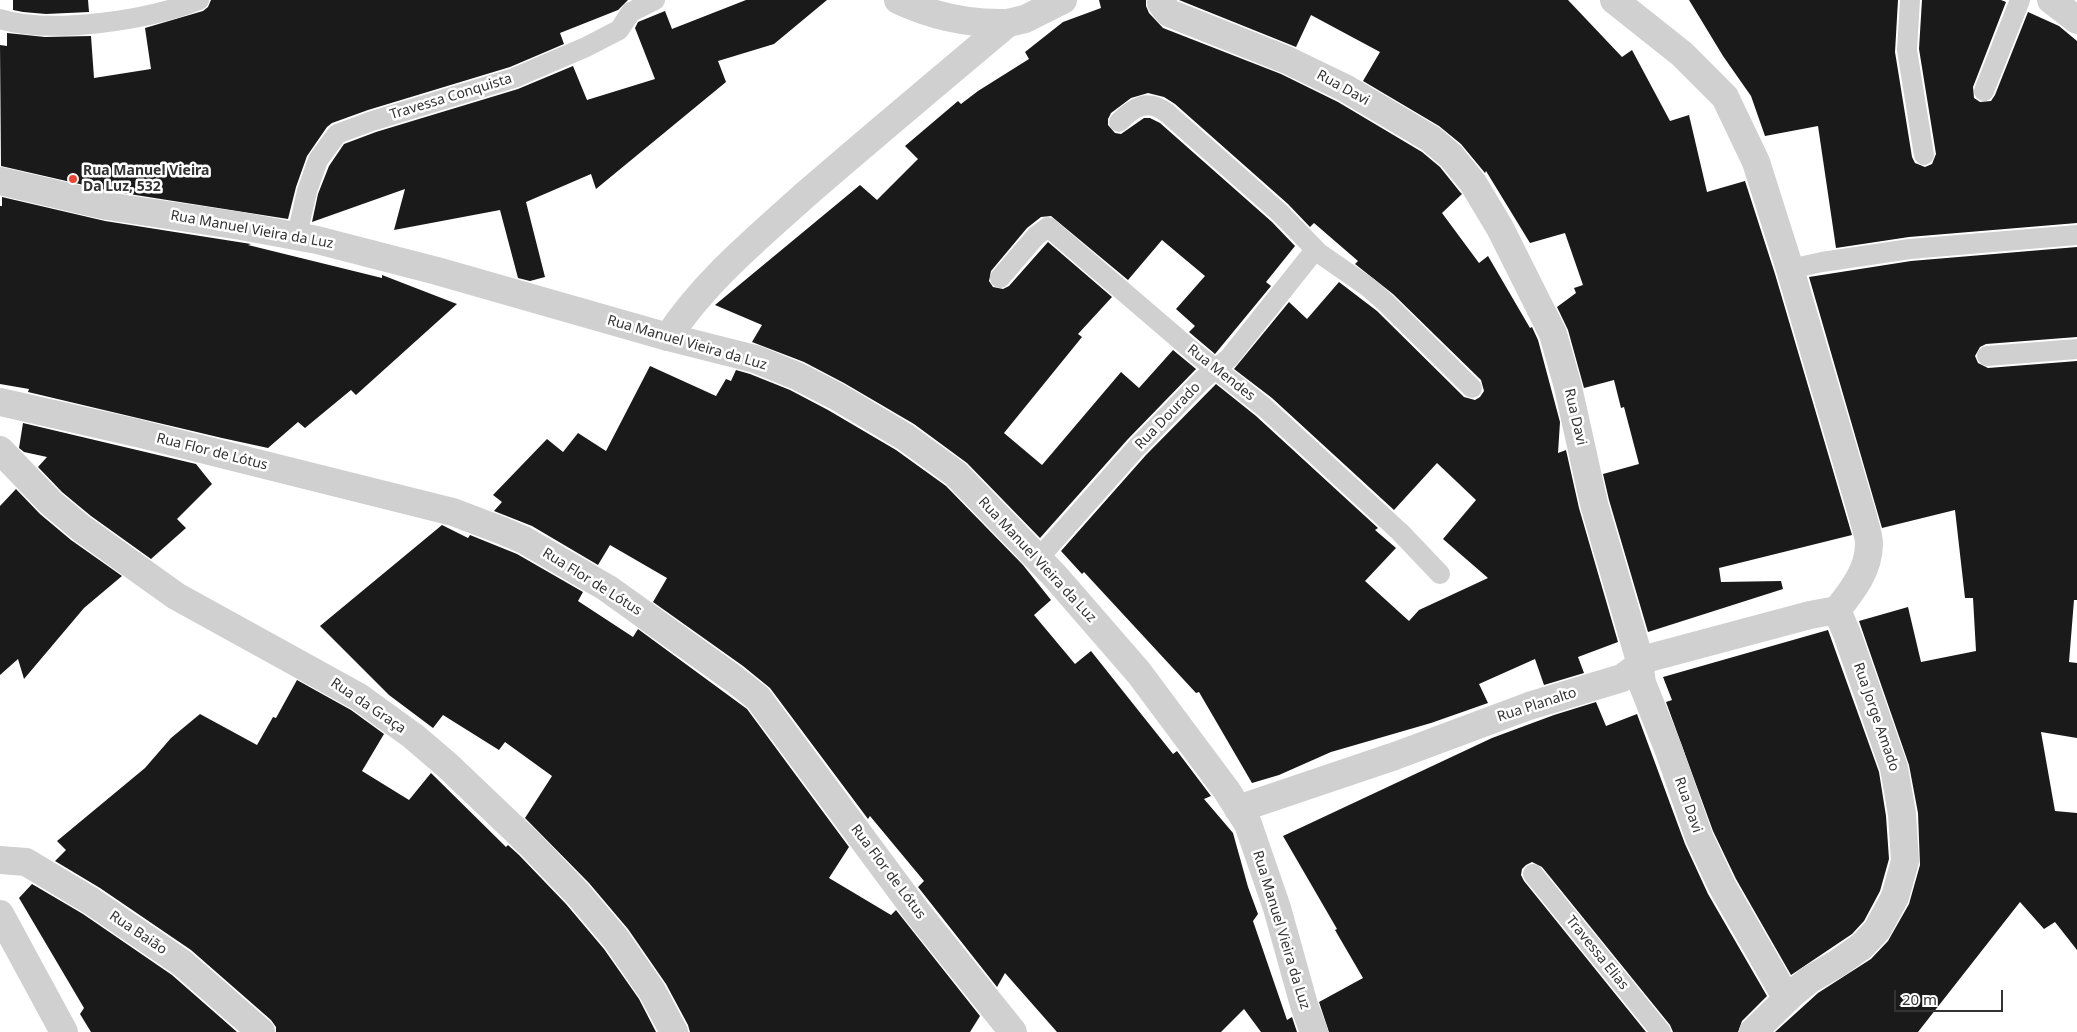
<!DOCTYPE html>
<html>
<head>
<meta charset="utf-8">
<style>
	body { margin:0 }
	#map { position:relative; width:2077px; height:1032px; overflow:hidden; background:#fff; font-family:"Noto Sans",sans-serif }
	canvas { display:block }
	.scale { position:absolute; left:1894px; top:990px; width:109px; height:22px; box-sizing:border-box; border:2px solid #333; border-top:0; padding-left:6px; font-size:15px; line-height:18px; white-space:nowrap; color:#333; -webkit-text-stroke:4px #fff; paint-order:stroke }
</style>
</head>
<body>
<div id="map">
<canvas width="2077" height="1032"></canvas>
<div class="scale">20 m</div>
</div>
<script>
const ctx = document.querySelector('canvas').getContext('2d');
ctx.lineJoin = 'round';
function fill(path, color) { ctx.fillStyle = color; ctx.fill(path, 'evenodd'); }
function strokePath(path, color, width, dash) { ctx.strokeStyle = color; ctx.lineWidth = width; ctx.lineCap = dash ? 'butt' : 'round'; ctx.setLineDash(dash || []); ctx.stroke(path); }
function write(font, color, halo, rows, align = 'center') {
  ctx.font = font + ' "Noto Sans",sans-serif'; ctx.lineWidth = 5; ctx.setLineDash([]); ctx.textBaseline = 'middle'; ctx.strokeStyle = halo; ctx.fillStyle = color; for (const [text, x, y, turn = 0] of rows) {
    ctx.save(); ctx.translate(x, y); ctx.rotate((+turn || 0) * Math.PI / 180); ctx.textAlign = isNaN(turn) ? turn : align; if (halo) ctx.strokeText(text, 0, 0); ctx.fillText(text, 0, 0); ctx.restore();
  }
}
fill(new Path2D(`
	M13 0H88L89 12 46 14 23 12 13 10Z
	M211 0H628L618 10 560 33 564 44 510 67 368 110 332 123 327 127 307 156 296 187 288 219 110 191 1 166 0 45 7 46V33L45 37 91 36 94 78 151 69 145 28 203 11 208 7Z
	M746 0H827L774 44 718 61 726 82 596 189 591 174 526 202 545 277 530 281 518 278 500 210 394 230 405 189 312 222 318 194 329 166 344 144 376 132 518 89 573 66 587 100 655 79 635 28 638 22 665 11 672 29Z
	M1099 0H1146V6L1149 13 1163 28 1281 74 1338 102 1422 152 1440 167 1460 192 1462 194 1442 213 1479 263 1488 256 1530 328 1532 327 1538 340 1560 422 1558 453 1566 450 1579 508 1618 642 1578 657 1584 673 1544 685 1535 659 1479 684 1488 703 1431 723 1331 752 1279 775 1252 783 1199 692 1196 693 1084 572 1082 574 1061 551 1146 455 1216 384 1256 416 1378 528 1375 530 1396 548 1365 581 1409 621 1419 610 1488 578 1443 539 1476 500 1437 463 1394 510 1272 398 1234 369 1289 302 1307 319 1339 282 1377 311 1464 397 1475 400 1480 397 1484 391 1481 380 1393 294 1355 264 1358 261 1314 223 1310 227 1288 204 1175 104 1164 97 1148 93 1131 98 1111 113 1108 119V125L1115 133 1121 134 1144 118H1150L1160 123 1272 222 1295 246 1266 282 1271 286 1215 354 1189 332 1195 326 1176 309 1205 276 1162 240 1128 280 1051 216 1041 217 1027 228 991 271 989 281 993 287 1003 289 1009 286 1048 242 1112 297 1078 334 1082 337 1004 433 1042 465 1121 372 1139 388 1173 350 1196 369 1128 439 1040 538 967 463 914 424 844 383 804 362 752 342 762 325 715 305 860 185 877 200 918 159 905 146 958 101 961 104 978 91 1029 59 1025 52 1063 22 1101 8Z
	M1179 0H1568L1622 57 1632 50 1670 121 1689 115 1707 192 1745 181 1775 274 1852 535 1719 568 1721 582 1781 581 1783 589 1648 632 1609 500 1603 474 1639 464 1624 407 1621 408 1614 380 1584 388 1568 330 1557 307 1576 293 1574 288 1583 285 1565 233 1530 243 1486 171 1485 173 1461 144 1439 126 1363 81 1380 52 1311 15 1296 47Z
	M1689 0H1898L1895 52 1912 157 1915 163 1925 167 1932 164 1936 154 1919 49 1922 0H2001L2006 2 1973 87 1974 98 1980 102 1991 101 1995 95 2028 12 2059 26 2077 41V223L1909 237 1836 248 1818 126 1765 136 1751 96 1723 56Z
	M2 197 105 221 251 244 248 245 382 278V275L457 304 356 395 351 390 305 428 298 422 268 448 222 438 28 392 29 389 0 384V206H2Z
	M2077 247V337L1986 344 1980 347 1975 356 1978 363 1988 368 2077 361V600H2074L2069 662 2077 663V738L2041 732 2055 811 2077 813V950L2055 922 2044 929 2020 902 1918 1032H1775L1818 993 1871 959 1888 941 1909 904 1920 865 1918 813 1909 765 1859 621 1908 607 1921 662 1976 651 1973 598H1965L1955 510 1882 528 1809 277 1911 261Z
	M650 366 716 396 726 379 731 381 736 370 750 374 790 390 828 410 896 450 946 486 1023 565 1051 600 1034 615 1075 664 1091 651 1173 754 1177 751 1211 796 1204 799 1233 833 1248 887 1258 914 1253 921 1287 1020 1292 1017 1297 1032H1261L1244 1009 1221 1032H1057L1005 973 997 987 918 887 924 881 870 816 868 819 770 688 743 666 653 602 667 578 610 545 598 565 532 526 494 511 502 502 493 495 547 439 563 452 578 433 606 451Z
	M23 423 196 464 212 484 177 519 186 528 151 559 91 516 62 492 38 467 47 457 24 452 19 448Z
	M16 489 40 514 71 540 122 576 84 608 24 679 18 659 0 675V506Z
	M442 525 468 538 470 535 517 554 583 592 578 601 633 637 638 629 747 709 849 847 829 878 891 915 896 910 980 1016 970 1032H690L688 1025 666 984 628 929 589 883 525 818 552 776 505 742 499 750 443 715 433 728 389 695 320 626Z
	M1828 630 1879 772 1886 816 1889 859 1880 891 1864 921 1852 934 1791 975 1736 879 1713 831 1666 702 1672 700 1663 677Z
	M297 680 351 710 384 734 362 771 409 800 431 773 506 847 508 845 519 855 566 904 604 949 639 999 656 1032H276V1027L271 1020 191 950 100 888 55 861 66 850 57 841 145 768 171 738 200 714 257 745 273 717 276 718Z
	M1596 702 1606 726 1637 714 1685 844 1708 894 1767 996 1742 1021 1738 1032H1673L1670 1025 1542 867 1532 862 1526 865 1522 869 1521 875 1524 881 1646 1032H1329L1319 1002 1363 978 1335 930 1337 929 1283 836 1492 738 1554 715Z
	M32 884 83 914 172 975 237 1032H91L80 1014 84 1008 19 898Z`), '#1a1a1a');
strokePath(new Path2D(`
	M1910 0 1907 50 1924 155
	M0 19C52 35 149 20 199 0
	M1984 91 2020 0
	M1119 122C1134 107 1147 98 1167 113L1280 213 1319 253 1368 287 1385 302 1472 388
	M297 235 307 191 318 160 337 134 372 121 514 78 586 47 619 30 631 12 655 0
	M1790 269 1822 262 1910 249 2077 235
	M1000 278 1036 236 1048 227 1195 353 1264 407 1400 532 1440 574
	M1987 356 2077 349
	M1038 559 1137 447 1202 380 1229 358 1315 250
	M1533 874 1661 1032`), '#d0d0d0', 20);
strokePath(new Path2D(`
	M898 0C934 17 969 24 1008 23
	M1614 0 1682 54 1725 97 1756 162 1790 269 1863 517C1865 526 1869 535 1869 544 1869 570 1852 591 1837 610
	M2051 0 2077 20
	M1161 3 1169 13 1287 60 1345 88 1431 139 1451 156 1473 183 1500 228 1553 334 1568 387 1594 504 1638 654 1642 683 1669 751 1699 837 1722 886 1787 999
	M668 337C705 281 756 239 805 195 872 137 940 80 1008 23L1025 19 1063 0
	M0 402 137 433 453 512 503 531 524 540 607 588 734 679 758 698 916 911 1013 1032
	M0 450 51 503 81 528 141 571 176 596 359 697 413 736 447 765 530 844 578 894 616 939 652 991 674 1032
	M1238 809 1395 756 1529 706 1622 678 1649 658 1810 615 1837 610
	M0 860 26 862 91 901 182 963 261 1032
	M0 914 64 1032
	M1753 1032 1792 994 1809 980 1838 963 1862 946 1877 930 1895 897 1905 861 1902 814 1894 768 1847 634 1837 610`), '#d0d0d0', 28);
strokePath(new Path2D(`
	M0 181 107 206 241 226 317 240 437 271 668 337 755 359 797 376 836 396 905 437 956 474 1054 575 1139 673 1227 791 1248 824 1277 908 1304 1005 1314 1032`), '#d0d0d0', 28);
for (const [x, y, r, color] of [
	[73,179,5,"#eb4633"]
]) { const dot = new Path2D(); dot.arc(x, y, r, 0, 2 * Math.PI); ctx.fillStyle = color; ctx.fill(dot); strokePath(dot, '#fff', 2); }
write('14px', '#333', '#fff', [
	["Rua Davi",1343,88,29],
	["Travessa Conquista",451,97,-17],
	["Rua Manuel Vieira da Luz",252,230,10],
	["Rua Manuel Vieira da Luz",687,343,16],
	["Rua Mendes",1221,373,38],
	["Rua Dourado",1168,416,-46],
	["Rua Davi",1575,417,77],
	["Rua Flor de Lótus",212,452,14],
	["Rua Manuel Vieira da Luz",1037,560,47],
	["Rua Flor de Lótus",592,582,32],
	["Rua Planalto",1537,705,-18],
	["Rua da Graça",368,706,34],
	["Rua Jorge Amado",1876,717,71],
	["Rua Davi",1688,805,71],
	["Rua Flor de Lótus",888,872,53],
	["Rua Manuel Vieira da Luz",1281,930,73],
	["Rua Baião",138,933,34],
	["Travessa Elias",1597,953,51]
]);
write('bold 14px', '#333', '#fff', [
	["Rua Manuel Vieira",83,171],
	["Da Luz, 532",83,187]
], 'left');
</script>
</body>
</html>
